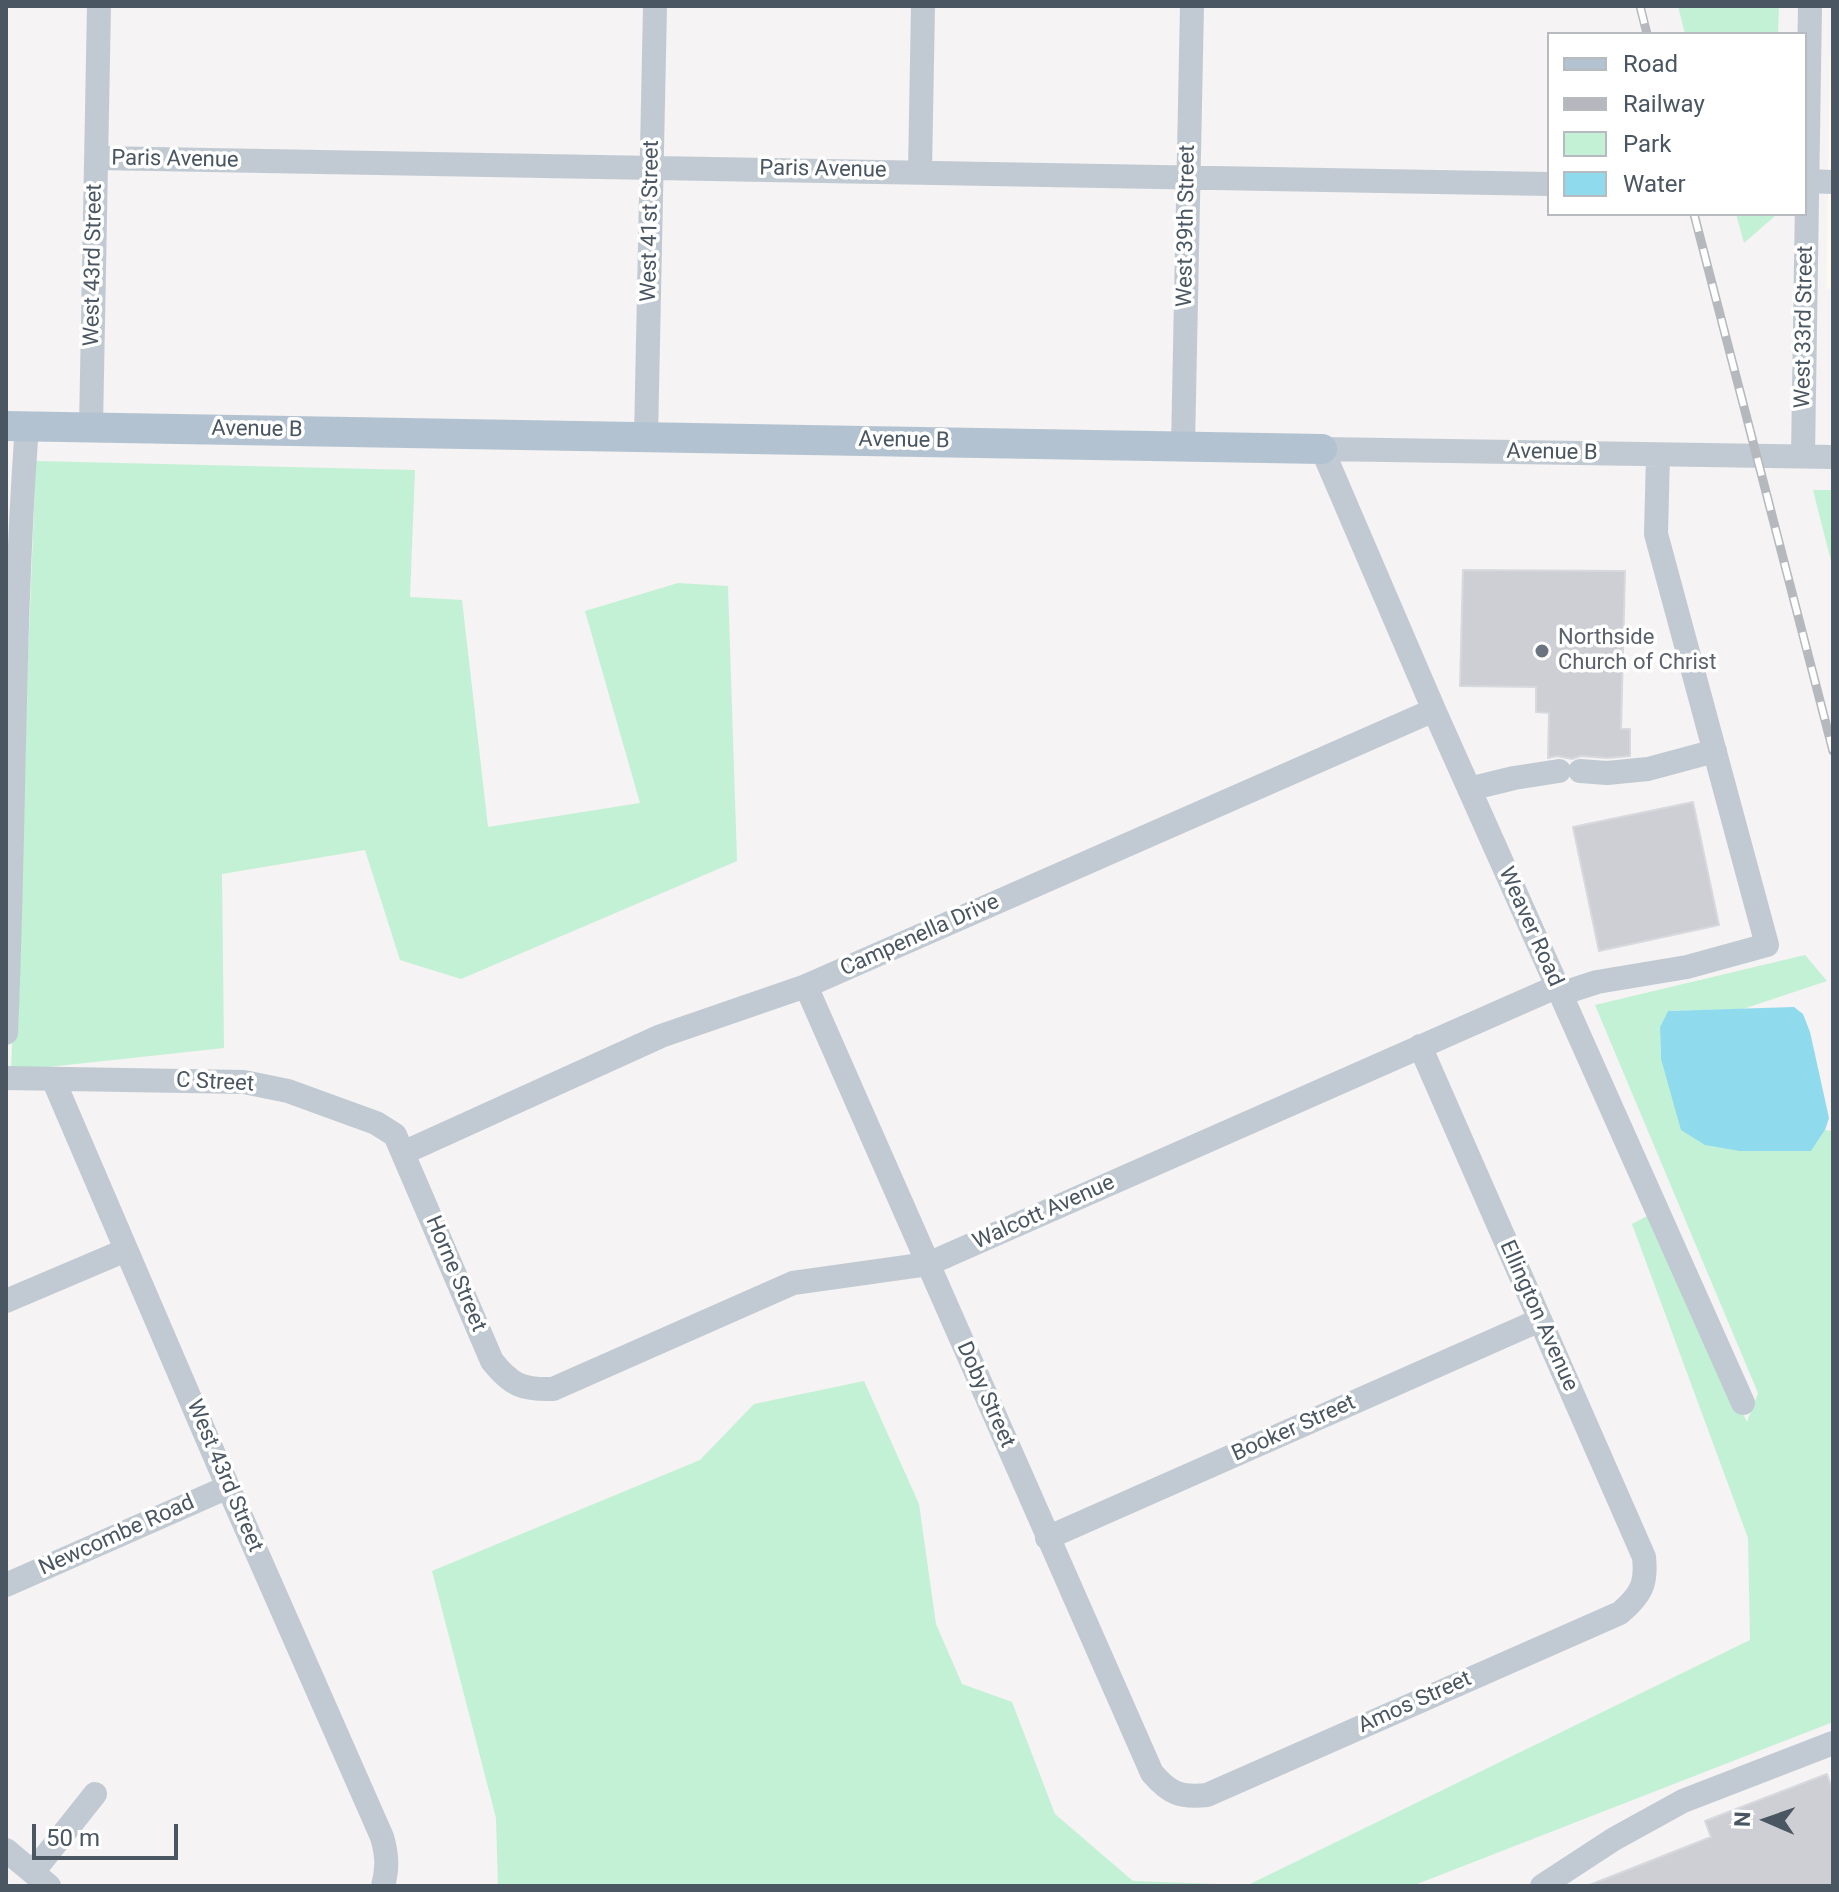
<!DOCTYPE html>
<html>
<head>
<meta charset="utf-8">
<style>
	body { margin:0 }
	#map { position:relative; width:1839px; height:1892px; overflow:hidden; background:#f5f3f3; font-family:Roboto,sans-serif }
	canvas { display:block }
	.frame { position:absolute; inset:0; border:8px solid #4a5661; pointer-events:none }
	.legend { position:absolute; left:1547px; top:32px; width:260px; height:184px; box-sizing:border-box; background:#fff; border:2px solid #b7bbc0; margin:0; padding:10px 14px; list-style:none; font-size:24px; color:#4a5661 }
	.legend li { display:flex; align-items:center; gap:16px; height:40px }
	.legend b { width:40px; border:2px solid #b7bbc0 }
	.north { position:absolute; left:1727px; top:1780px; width:80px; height:80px; -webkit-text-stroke:6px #fff; paint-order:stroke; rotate:272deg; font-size:22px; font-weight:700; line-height:32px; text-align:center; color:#4a5661 }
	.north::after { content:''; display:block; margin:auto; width:28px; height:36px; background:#4a5661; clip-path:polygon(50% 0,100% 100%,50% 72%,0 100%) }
	.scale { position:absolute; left:32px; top:1824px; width:146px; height:36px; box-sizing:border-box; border:4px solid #4a5661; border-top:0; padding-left:10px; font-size:24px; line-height:28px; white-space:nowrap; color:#4a5661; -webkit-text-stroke:6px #fff; paint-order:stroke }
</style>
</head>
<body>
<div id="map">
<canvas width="1839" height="1892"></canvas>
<div class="frame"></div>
<ul class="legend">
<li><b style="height:10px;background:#b3c2d1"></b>Road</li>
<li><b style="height:10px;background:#b5b8bd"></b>Railway</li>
<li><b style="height:22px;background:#c3f1d5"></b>Park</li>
<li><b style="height:22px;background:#90daee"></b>Water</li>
</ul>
<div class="north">N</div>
<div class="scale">50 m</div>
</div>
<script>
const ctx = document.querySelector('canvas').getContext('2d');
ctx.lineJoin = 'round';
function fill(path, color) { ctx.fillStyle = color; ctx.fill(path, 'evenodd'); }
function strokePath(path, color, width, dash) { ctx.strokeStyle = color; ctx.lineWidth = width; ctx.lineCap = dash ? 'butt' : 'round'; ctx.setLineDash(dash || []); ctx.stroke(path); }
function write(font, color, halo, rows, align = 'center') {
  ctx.font = font + ' Roboto,sans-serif'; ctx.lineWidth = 7; ctx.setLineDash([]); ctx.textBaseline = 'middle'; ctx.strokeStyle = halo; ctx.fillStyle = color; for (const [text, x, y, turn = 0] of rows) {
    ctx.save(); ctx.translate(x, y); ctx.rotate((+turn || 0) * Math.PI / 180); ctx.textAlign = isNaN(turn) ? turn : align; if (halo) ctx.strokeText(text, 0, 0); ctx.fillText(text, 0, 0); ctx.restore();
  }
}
fill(new Path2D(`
	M1833 49V288L1826 289 1830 56Z`), '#fdf9ef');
fill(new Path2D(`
	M1678 6H1779L1778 34H1685Z
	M1736 214H1775V216L1744 243Z
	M36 461 415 470 410 597 462 600 488 827 640 803 585 611 678 583 728 586 737 861 461 979 400 960 365 850 222 874 224 1048 11 1071Z
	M1813 490H1833V569Z
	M1805 955 1827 981 1743 1009 1668 1011 1660 1027 1661 1059 1811 1151 1825 1130 1833 1131V1722L1412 1886H498L496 1818 432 1571 700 1460 754 1404 864 1381 919 1504 936 1624 962 1684 1012 1702 1055 1814 1133 1881 1248 1885 1750 1640 1748 1538 1632 1224 1647 1216 1747 1422 1758 1393 1595 1005Z`), '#c3f1d5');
fill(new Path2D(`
	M1794 1007 1803 1014 1810 1032 1829 1118 1825 1130 1811 1151H1740L1705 1145 1681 1130 1661 1059 1660 1027 1668 1011Z`), '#90daee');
const building = new Path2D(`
	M1463 570 1625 571 1621 729H1630V756L1607 758 1581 756 1572 759 1557 756 1548 758 1549 713 1536 712V687L1460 686Z
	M1693 802 1719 925 1599 951 1573 827Z
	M1827 1774 1833 1791V1886H1587L1711 1837 1705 1821Z`);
fill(building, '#cdcfd5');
strokePath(building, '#d7d9de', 2);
strokePath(new Path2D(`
	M97 158 1549 184
	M920 172 923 6
	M1807 181 1833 182
	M91 427 99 6
	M646 437 655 6
	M1183 446 1192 6
	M1803 456 1810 6
	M1580 771 1607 773 1648 769 1715 751
	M1469 789 1514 778 1559 771
	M806 986 1152 1773C1169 1793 1180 1798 1207 1795L1620 1613C1641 1595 1647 1584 1644 1557L1420 1046
	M1560 994 1597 982 1687 967 1767 945 1656 534 1658 455
	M6 1033C15 831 12 628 27 426
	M6 1078 244 1082 288 1091 376 1123 395 1135 492 1361C511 1385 522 1390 553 1389L793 1283 928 1264 1556 987
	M53 1079 228 1487 382 1837C387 1854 388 1868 383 1886
	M403 1153 661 1036 806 986 1434 710
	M6 1301 126 1250
	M1743 1403 1434 710 1322 449 1833 457
	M1047 1538 1540 1320
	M6 1585 228 1487
	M6 1850 49 1886
	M33 1872 95 1794
	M1542 1886 1614 1839 1683 1801 1833 1743`), '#c1cad2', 24);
strokePath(new Path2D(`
	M6 426 1322 449`), '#b3c2d1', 30);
const rail = new Path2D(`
	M1640 6 1647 34
	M1694 214 1833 751`);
strokePath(rail, '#b5b8bd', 9);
strokePath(rail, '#fff', 6, [18]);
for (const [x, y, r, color] of [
	[1542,651,8,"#6b7280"]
]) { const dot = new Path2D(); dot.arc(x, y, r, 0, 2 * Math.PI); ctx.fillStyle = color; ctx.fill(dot); strokePath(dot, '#fff', 3); }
write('22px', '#4a5661', '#fff', [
	["Paris Avenue",175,160,1],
	["Paris Avenue",823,170,1],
	["West 41st Street",651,221,-89],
	["West 39th Street",1187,226,-89],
	["West 43rd Street",94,265,-89],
	["West 33rd Street",1805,327,-89],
	["Avenue B",257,430,1],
	["Avenue B",904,441,1],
	["Avenue B",1552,453,1],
	["Weaver Road",1530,927,66],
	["Campenella Drive",920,936,-24],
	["C Street",215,1083,3],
	["Walcott Avenue",1044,1213,-24],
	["Horne Street",455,1274,67],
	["Ellington Avenue",1538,1316,66],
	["Doby Street",985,1395,66],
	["Booker Street",1294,1429,-24],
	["West 43rd Street",224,1476,67],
	["Newcombe Road",117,1536,-24],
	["Amos Street",1415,1703,-24]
]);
write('22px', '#5b616d', '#fff', [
	["Northside",1558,638],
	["Church of Christ",1558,663]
], 'left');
</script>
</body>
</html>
